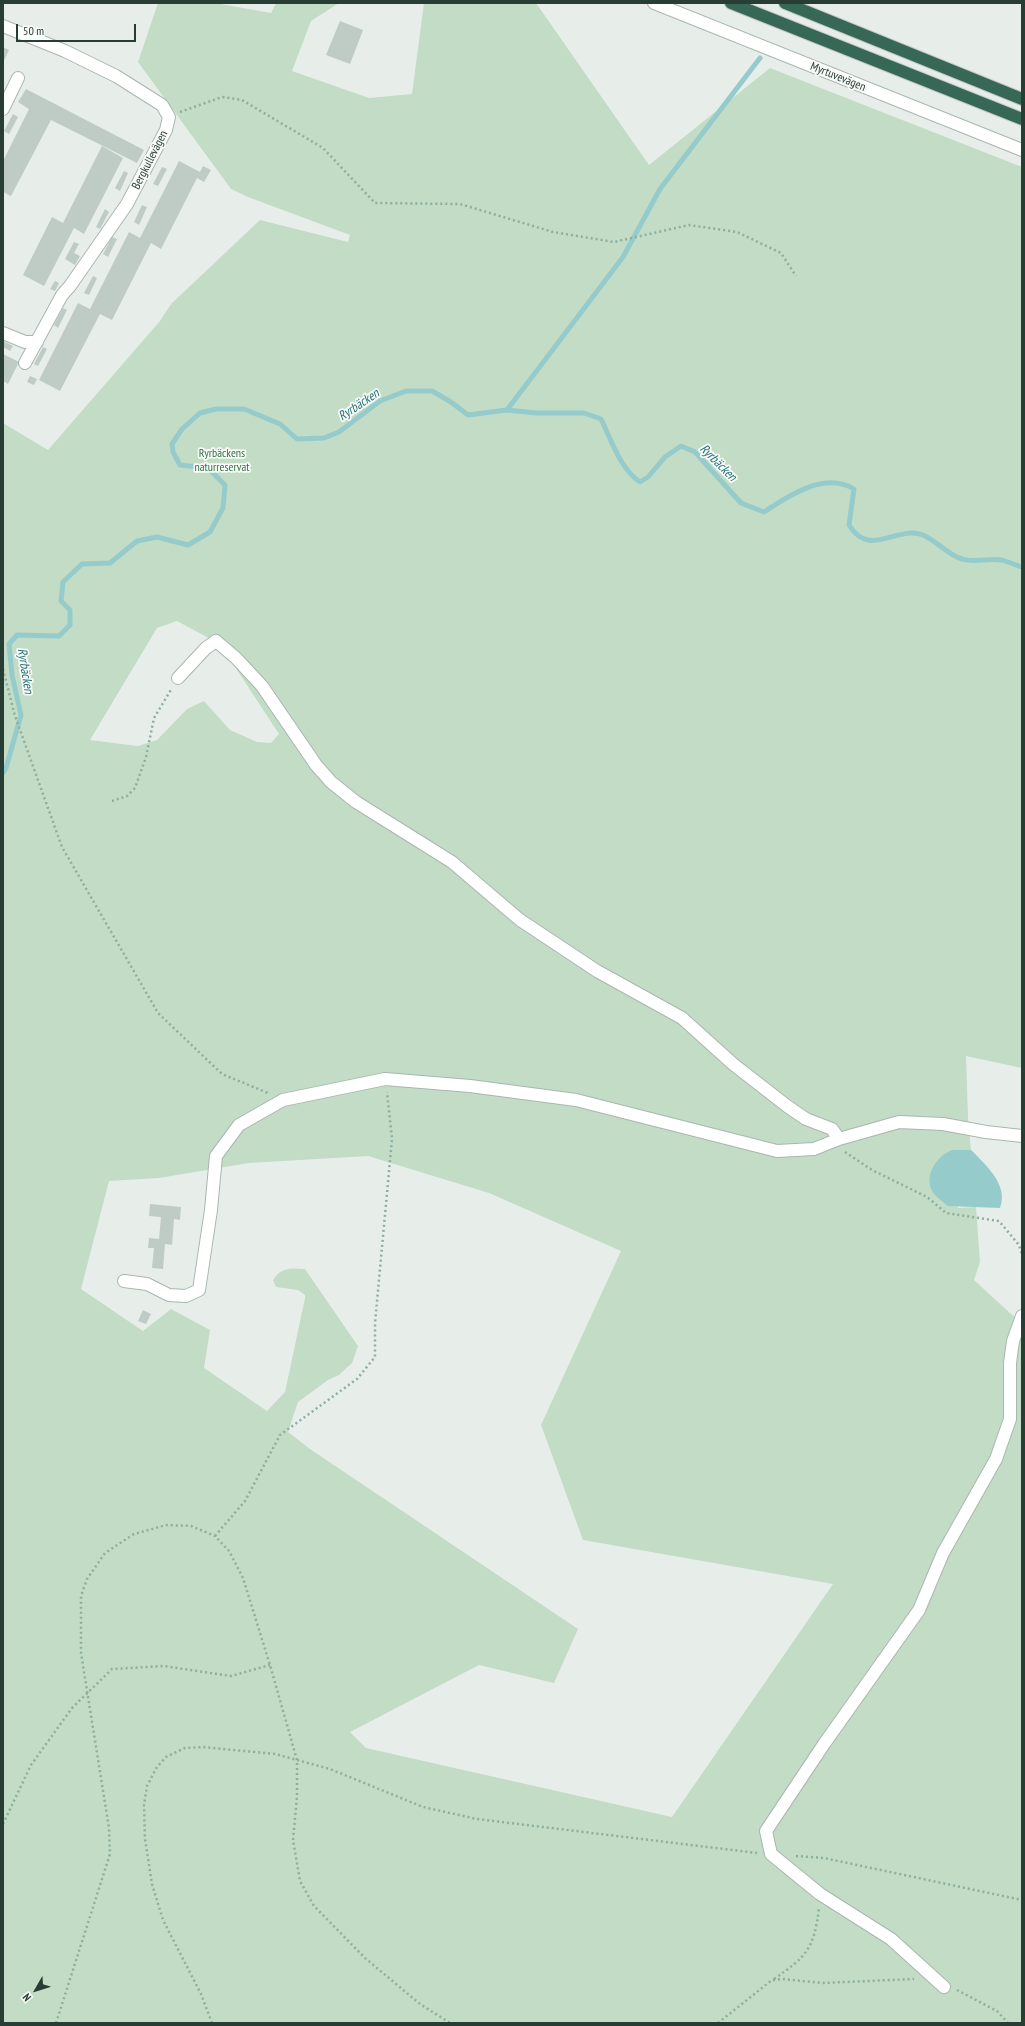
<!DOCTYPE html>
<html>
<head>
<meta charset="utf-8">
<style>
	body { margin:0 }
	#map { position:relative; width:1025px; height:2026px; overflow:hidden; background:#e7eeea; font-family:"PT Sans Narrow",sans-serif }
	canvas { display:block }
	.frame { position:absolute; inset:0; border:4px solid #283e35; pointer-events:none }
	.north { position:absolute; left:16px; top:1970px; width:40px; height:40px; -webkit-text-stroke:3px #f7faf8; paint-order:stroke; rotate:231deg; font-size:11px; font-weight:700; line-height:16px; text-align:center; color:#283e35 }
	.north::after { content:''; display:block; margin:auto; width:14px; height:18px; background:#283e35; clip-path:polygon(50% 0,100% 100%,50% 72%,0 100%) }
	.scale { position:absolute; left:16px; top:24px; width:120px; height:18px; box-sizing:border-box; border:2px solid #283e35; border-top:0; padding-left:5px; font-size:12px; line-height:14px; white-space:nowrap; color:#283e35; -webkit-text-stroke:3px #f7faf8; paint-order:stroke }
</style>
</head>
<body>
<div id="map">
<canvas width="1025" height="2026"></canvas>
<div class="frame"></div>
<div class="north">N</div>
<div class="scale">50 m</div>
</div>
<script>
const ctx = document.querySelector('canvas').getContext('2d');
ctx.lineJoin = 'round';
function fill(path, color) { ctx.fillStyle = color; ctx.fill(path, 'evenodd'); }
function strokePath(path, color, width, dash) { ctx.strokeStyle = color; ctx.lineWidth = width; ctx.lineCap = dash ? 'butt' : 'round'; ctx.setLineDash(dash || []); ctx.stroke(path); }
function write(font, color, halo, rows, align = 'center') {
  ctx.font = font + ' "PT Sans Narrow",sans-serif'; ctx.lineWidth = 3.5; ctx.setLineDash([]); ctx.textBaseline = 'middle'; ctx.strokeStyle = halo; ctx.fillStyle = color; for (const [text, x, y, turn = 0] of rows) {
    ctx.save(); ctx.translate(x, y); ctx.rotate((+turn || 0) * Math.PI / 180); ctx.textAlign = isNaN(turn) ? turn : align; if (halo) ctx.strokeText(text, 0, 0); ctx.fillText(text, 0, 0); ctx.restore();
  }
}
fill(new Path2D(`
	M158 3H215L271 13 276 3H339L311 21 292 71 369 98 412 94 424 3H536L649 165 770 68 1022 167V1068L966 1056 968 1117 971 1150H952L958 1208 976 1207 980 1262 974 1280 1022 1324V2023H3V423L48 450 160 321 171 304 260 220 348 242 350 235 248 197 231 189 138 62ZM177 621 220 644 279 734 271 743 257 742 230 730 204 701 187 709 157 740 138 746 90 740 157 628ZM368 1156 489 1193 621 1251 541 1425 583 1540 833 1584 672 1817 366 1748 350 1732 479 1665 554 1683 578 1629 310 1449 288 1432 298 1402 328 1380 339 1375 352 1363 358 1346 305 1269C291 1268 281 1267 273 1280L276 1287 298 1290 305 1295V1298L285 1392 267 1411 204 1368 210 1330 171 1309 143 1331 81 1289 109 1181 159 1178 249 1163Z`), '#c3dcc6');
fill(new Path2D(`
	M952 1150H971C986 1165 1009 1185 1000 1208L948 1206C943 1202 935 1196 932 1191 924 1174 937 1156 952 1150Z`), '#96cbcc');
strokePath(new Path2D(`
	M507 410 623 257 660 189 760 58
	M3 773 6 768 21 715 12 675 9 644 17 635 59 636 70 625V610L61 601 63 582 82 564 110 563 137 541 157 537 188 545 210 532 223 508 225 485 208 468 180 465 173 452 172 444 182 429 200 413 216 409H244L280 424 297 439 324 438 339 432 380 401 406 391H432L451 402 468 415 507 410 536 413H584L601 419C611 439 620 469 640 482L648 477 665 457 681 446 695 452 741 503 764 512C788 496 825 471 854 489L849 525C870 559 896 525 923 535 937 541 948 555 962 559 974 563 989 558 1002 560 1008 562 1016 565 1022 567`), '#96cbcc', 5);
fill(new Path2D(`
	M340 21 363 30 350 64 326 55Z
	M3 47 9 50 3 63Z
	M26 89 144 150 137 163 51 120 11 196 3 192V161L29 109 18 102Z
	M13 114 18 117 9 134 4 131Z
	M102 146 123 158 84 234 74 228 44 286 23 275 52 217 63 223Z
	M179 161 200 172 203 166 211 170 204 182 197 178 161 249 151 243 112 320 100 314 60 391 39 380 78 303 90 309 129 232 140 238Z
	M162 167 167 169 158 186 153 184Z
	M124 171 128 173 120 191 115 188Z
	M142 205 147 207 139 225 134 222Z
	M105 209 109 212 100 229 96 227Z
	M112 237 117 239 108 257 103 254Z
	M74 242 79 244 74 253 80 256 75 265 65 259Z
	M93 276 97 278 89 295 84 293Z
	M55 281 59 283 55 291 50 289Z
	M63 308 67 310 58 328 54 325Z
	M3 341 13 346 10 351 3 347Z
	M43 347 47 349 38 366 34 364Z
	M3 354 19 362 8 384 3 381Z
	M30 376 37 379 34 385 27 382Z
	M150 1204 181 1207 180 1220 174 1219 172 1245 165 1244 163 1269 152 1268 154 1248H148L149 1238 159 1239 161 1217 149 1216Z
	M143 1310 151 1314 146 1324 138 1321Z`), '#bfcbc5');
const street = new Path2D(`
	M654 3 1022 150
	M3 26 65 51 116 76 162 105 169 117 166 130 127 204 70 286 62 295 25 363
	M3 109 18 78
	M3 333 25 342H37
	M178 678 206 648 216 641 236 658 262 686 316 765 331 782 356 802 452 862 520 920 597 971 682 1018 733 1064 787 1106 806 1119 832 1129 839 1139
	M124 1281 147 1284 169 1295 186 1296 199 1290 211 1210 216 1156 239 1125 283 1100 385 1079 470 1086 576 1100 777 1151 814 1149 839 1139 899 1122 943 1124 986 1132 1022 1136
	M944 1987 891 1939 820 1894 771 1854 766 1831 824 1744 919 1610 943 1553 996 1459 1010 1419V1363L1013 1341 1022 1316`);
const highway = new Path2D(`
	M731 3 1022 119
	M785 3 1022 99`);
strokePath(street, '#aab6b0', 14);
strokePath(highway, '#c3c9c6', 14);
strokePath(new Path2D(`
	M180 112 222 97 242 100 323 148 375 203 460 204 553 232 614 242 689 225 737 232 781 253 796 276
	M3 669 15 716 62 847 158 1013 222 1074 268 1093
	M112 801 127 796 135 788 146 757 154 718 172 688
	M845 1152 872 1170 927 1197 946 1213 999 1221 1019 1245 1022 1255
	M215 1536 245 1501 280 1435 357 1379 375 1357V1323L392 1139 387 1092
	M3 1824 31 1765 72 1708 112 1669 164 1666 231 1676 270 1665
	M796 1856 824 1858 1022 1900
	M774 1979C807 1956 814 1949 819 1908
	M957 1990 997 2011 1008 2023
	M56 2023 110 1854 109 1828 81 1653V1596L87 1579 105 1553 134 1534 166 1525 191 1526 215 1536 229 1551 243 1578 270 1665 297 1760V1797L293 1840 300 1881 314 1906 365 1958 420 2004 450 2023
	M212 2023 201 1994 163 1920 152 1884 145 1839 144 1805 147 1786 157 1767 166 1757 185 1748 203 1747 275 1754 330 1769 423 1807 477 1819 757 1853
	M718 2023 772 1980 782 1979 822 1983 914 1979`), '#8bae9e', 2.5, [2, 3]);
strokePath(street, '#fff', 12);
strokePath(highway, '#376756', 12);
write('12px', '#283e35', '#f7faf8', [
	["Myrtuvevägen",838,77,22],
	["Bergkullevägen",150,160,-63]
]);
write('12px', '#367144', '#f7faf8', [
	["Ryrbäckens",222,454],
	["naturreservat",222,468]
]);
write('italic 13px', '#287274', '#f7faf8', [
	["Ryrbäcken",359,405,-34],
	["Ryrbäcken",718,463,45],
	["Ryrbäcken",25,671,81]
]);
</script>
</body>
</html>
